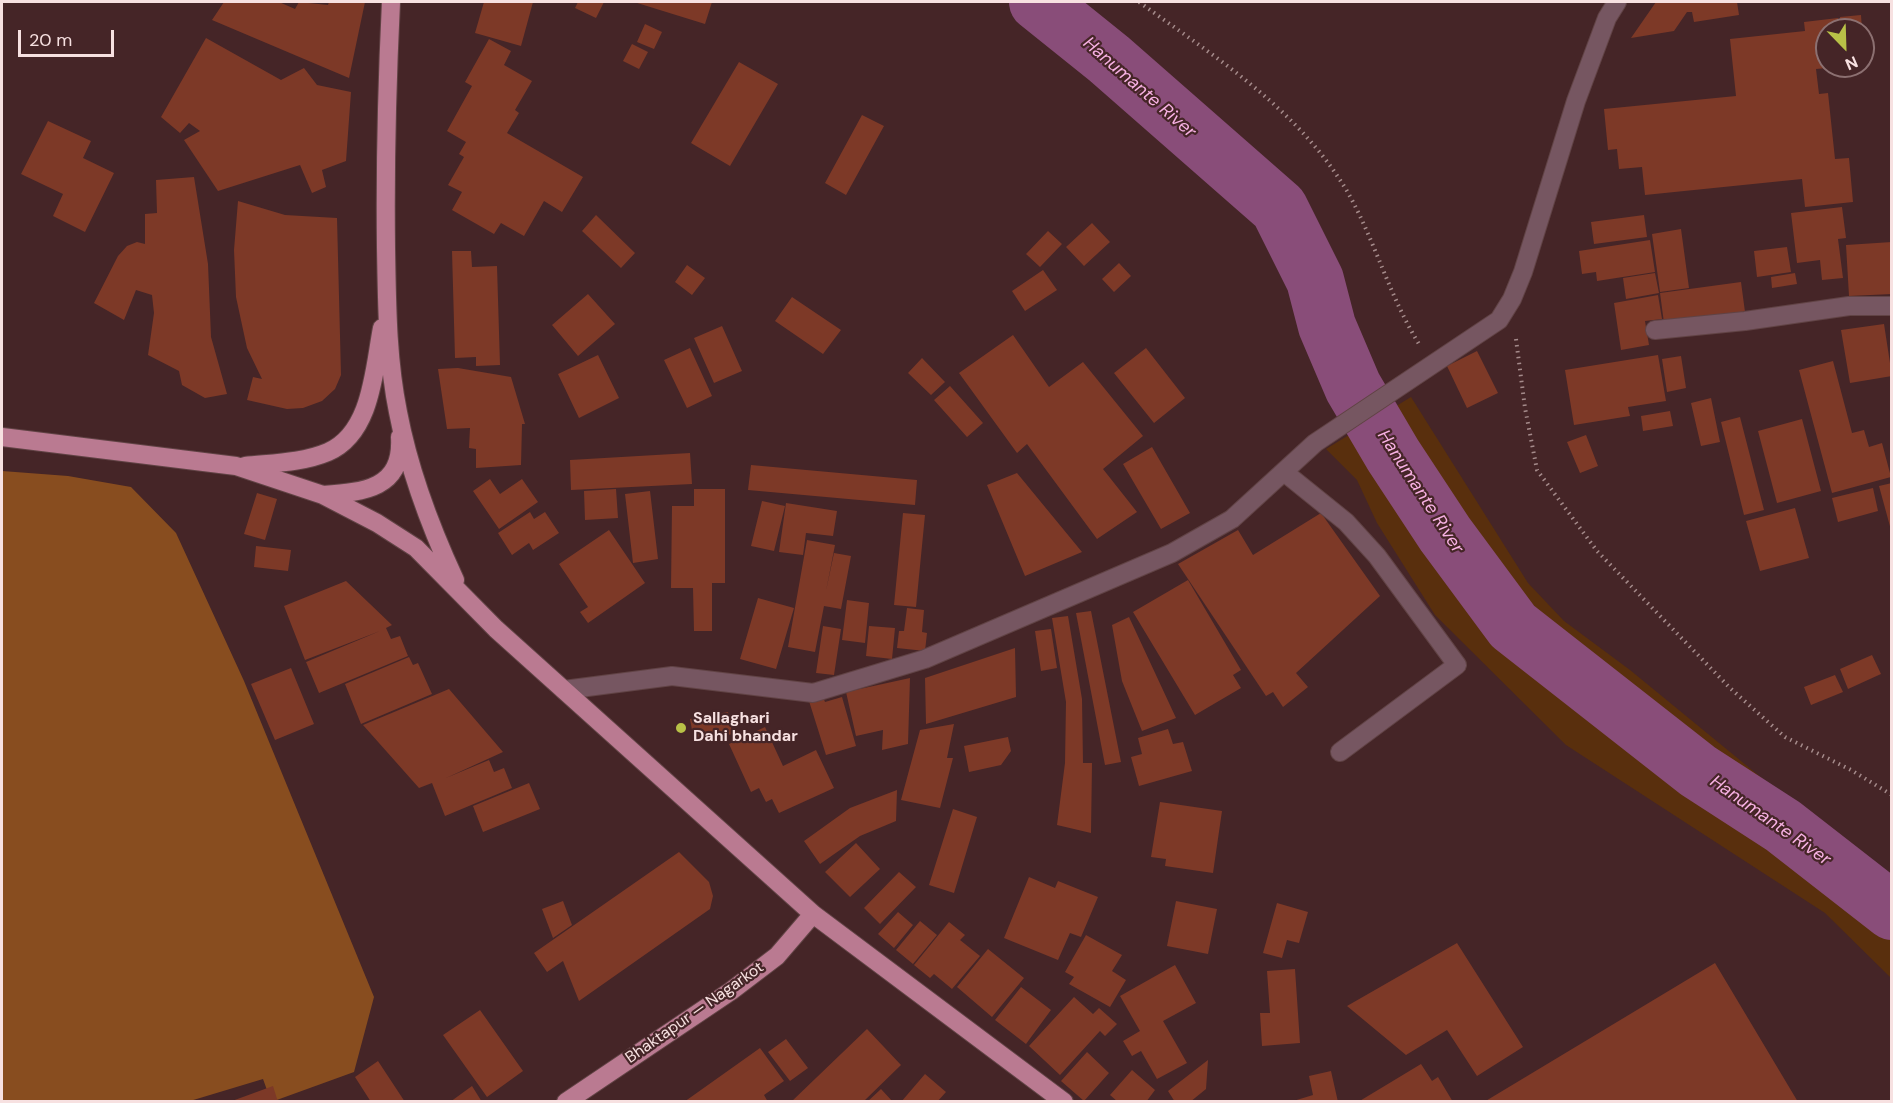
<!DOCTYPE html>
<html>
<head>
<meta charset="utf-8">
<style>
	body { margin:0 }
	#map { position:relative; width:1893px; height:1103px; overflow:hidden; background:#452527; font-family:"DM Sans",sans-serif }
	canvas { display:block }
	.frame { position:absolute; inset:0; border:3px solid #f7e1e1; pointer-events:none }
	.north { position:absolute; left:1815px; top:18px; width:60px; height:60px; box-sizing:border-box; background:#452527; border:2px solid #8c7071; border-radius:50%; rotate:157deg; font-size:16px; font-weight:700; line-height:24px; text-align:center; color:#f7e1e1 }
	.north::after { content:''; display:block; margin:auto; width:21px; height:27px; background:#b8c147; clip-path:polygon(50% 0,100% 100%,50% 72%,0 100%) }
	.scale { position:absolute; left:18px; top:30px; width:96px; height:27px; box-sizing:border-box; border:3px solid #f7e1e1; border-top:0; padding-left:8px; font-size:18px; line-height:21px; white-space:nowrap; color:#f7e1e1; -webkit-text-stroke:4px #452527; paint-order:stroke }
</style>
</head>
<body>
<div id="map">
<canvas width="1893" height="1103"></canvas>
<div class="frame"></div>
<div class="north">N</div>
<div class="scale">20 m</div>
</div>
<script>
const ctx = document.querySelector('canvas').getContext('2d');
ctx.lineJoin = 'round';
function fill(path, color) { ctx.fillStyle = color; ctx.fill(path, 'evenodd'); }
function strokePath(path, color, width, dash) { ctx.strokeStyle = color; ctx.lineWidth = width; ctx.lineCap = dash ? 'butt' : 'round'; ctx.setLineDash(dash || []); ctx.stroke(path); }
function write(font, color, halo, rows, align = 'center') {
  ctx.font = font + ' "DM Sans",sans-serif'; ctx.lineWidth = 4.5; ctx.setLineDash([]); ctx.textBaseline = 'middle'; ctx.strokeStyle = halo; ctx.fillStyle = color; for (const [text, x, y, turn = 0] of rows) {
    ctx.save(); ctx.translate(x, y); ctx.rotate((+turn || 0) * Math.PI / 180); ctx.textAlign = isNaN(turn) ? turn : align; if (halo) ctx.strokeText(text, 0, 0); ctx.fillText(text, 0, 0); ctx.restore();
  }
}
fill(new Path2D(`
	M1411 397 1528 583 1564 621 1630 670 1891 884V978L1825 913 1566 745 1435 615 1377 523 1357 480 1326 449Z`), '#592f0d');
fill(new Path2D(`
	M2 471 68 476 131 487 176 533 244 681 374 997 354 1072 274 1101H271L263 1079 190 1101H2Z`), '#884d1f');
strokePath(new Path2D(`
	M1038 2 1109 59 1279 208 1315 280 1327 326 1353 387 1393 455 1445 534 1513 626 1698 771 1783 826 1892 911`), '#894d79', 58);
fill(new Path2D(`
	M224 2H279L295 9 299 2 328 5 329 2H365L349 78 212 20Z
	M484 2H533L521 46 475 33Z
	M578 2H604L596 18 575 8Z
	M634 2H712L705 24Z
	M1656 2H1737L1739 15 1694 22 1692 12H1687L1674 31 1631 38Z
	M1861 15 1862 30H1841L1840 17Z
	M1838 18 1839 30H1827V68L1816 69 1819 94 1828 93 1835 159 1849 158 1853 202 1805 207 1802 179 1645 195 1642 167 1619 169 1617 149 1608 150 1604 109 1736 96 1730 39 1805 31 1804 22Z
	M645 24 662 32 654 49 637 42Z
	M206 38 281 80 304 68 317 85 351 92 346 161 322 170 326 187 312 193 300 165 218 191 184 140 200 131 189 123 180 133 161 117Z
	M489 39 511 51 504 65 532 81 515 110 519 113 507 133 583 177 562 212 544 201 524 236 501 223 494 234 452 210 462 192 448 185 464 157 459 154 466 142 447 131 472 86 465 82Z
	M632 44 648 52 639 69 623 61Z
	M739 62 778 84 730 166 691 143Z
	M862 115 884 126 846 195 825 183Z
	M48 121 91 141 83 158 114 173 85 232 53 216 63 194 21 174Z
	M194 177 208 264 211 337 227 394 205 398 182 385 179 371 148 355 154 313 152 295 136 290 124 320 94 303 118 256 127 246 137 242 145 244V214L157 213 156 180Z
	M238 201 285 215 337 218 341 375 335 389 322 401 303 408 287 409 247 400 253 377 262 379 247 348 236 297 234 250Z
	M1842 207 1846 238 1838 239 1843 278 1822 280 1820 260 1797 263 1791 213Z
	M596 215 635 253 621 268 582 231Z
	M1644 215 1647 237 1594 244 1591 222Z
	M1092 223 1110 242 1084 266 1066 247Z
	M1681 229 1689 288 1660 292 1652 234Z
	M1048 231 1062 244 1040 267 1026 254Z
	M1650 240 1655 272 1597 281 1596 272 1582 274 1579 251Z
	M1892 242V294L1849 296 1846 245Z
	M1787 247 1791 272 1757 277 1754 251Z
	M452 251H471L472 267 497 266 500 365 476 366V357L455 358Z
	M1119 263 1131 276 1114 292 1102 279Z
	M687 265 705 278 692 295 675 282Z
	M1043 270 1057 290 1025 311 1012 291Z
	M1655 273 1659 293 1626 299 1623 278Z
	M1795 273 1797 284 1772 288 1771 277Z
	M1741 282 1745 312 1664 323 1660 293Z
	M588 294 615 324 578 356 552 325Z
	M1658 295 1662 319 1645 321 1649 345 1621 350 1614 303Z
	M792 297 841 330 823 354 775 321Z
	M1884 324 1892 376 1850 383 1841 330Z
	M722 326 742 371 714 383 694 338Z
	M1013 335 1049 387 1083 362 1143 436 1103 469 1137 512 1097 539 1027 444 1017 453 959 373Z
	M690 348 712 396 687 408 664 360Z
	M1146 348 1185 398 1154 423 1114 373Z
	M1477 351 1498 393 1467 408 1447 366Z
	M598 355 619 398 579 418 558 374Z
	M1658 355 1666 401 1628 407 1630 416 1574 425 1565 370Z
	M1681 356 1686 388 1667 392 1662 359Z
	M922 358 945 382 931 395 908 373Z
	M1833 361 1852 433 1864 430 1869 447 1882 443 1891 477 1832 493 1799 370Z
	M458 368 511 377 525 424H522L521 465 476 468V449L469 448 470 428 447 429 438 369Z
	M950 386 983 423 967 437 934 400Z
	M1711 398 1720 442 1701 446 1691 403Z
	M1670 411 1673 426 1643 431 1641 416Z
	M1740 417 1764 510 1744 515 1721 422Z
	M1802 419 1821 491 1777 503 1758 431Z
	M1586 435 1598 466 1580 473 1567 442Z
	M1152 447 1190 513 1161 529 1123 464Z
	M690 453 692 484 571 490 570 460Z
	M751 465 917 480 915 505 748 490Z
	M1017 473 1082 552 1025 576 987 485Z
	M490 479 500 494 522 479 538 502 499 529 473 491Z
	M1892 483V530H1891L1879 486Z
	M1873 488 1878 511 1838 522 1832 498Z
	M616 489 618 518 585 520 584 491Z
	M694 489H725V583H712V631H694L693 588H671L672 506H694Z
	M650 491 658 559 633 563 625 494Z
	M257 493 277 499 265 540 244 534Z
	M762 501 785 506 774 551 751 546Z
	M786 503 837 511 833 536 806 533 803 555 779 552Z
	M1795 508 1809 558 1760 571 1746 521Z
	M530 512 534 519 545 512 559 533 533 550 529 543 512 555 498 533Z
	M903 513 925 515 916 607 894 605Z
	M1321 513 1380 596 1296 673 1308 687 1283 707 1273 692 1266 696 1178 564 1238 530 1253 555Z
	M609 530 645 583 588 623 580 612 588 607 559 564Z
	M807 540 835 545 826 591 834 553 851 556 841 609 824 606 815 652 788 647Z
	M256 546 291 550 288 571 254 567Z
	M1188 580 1241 670 1233 675 1241 688 1195 715 1133 612Z
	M346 581 392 625 386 628 391 639 400 636 408 656 319 693 306 662 380 631 305 660 284 606Z
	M758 598 794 608 776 669 740 659Z
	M847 600 869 603 865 643 842 640Z
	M907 608 924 610 922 632 927 633 925 651 897 648 899 631H904Z
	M1091 611 1121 762 1105 765 1076 613Z
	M1068 616 1082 699 1083 763H1092L1091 833 1057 825 1065 763 1066 702 1052 618Z
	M1129 617 1176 718 1142 731 1122 681 1112 625Z
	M823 626 841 629 834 675 816 673Z
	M869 626 895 628 892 659 866 656Z
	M1051 629 1057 668 1041 671 1035 631Z
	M1015 648 1016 697 926 724 925 678Z
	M1872 655 1881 674 1848 689 1840 669Z
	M409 657 413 665 418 663 432 694 361 724 345 684Z
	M291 668 314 724 275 740 251 684Z
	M1835 675 1843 692 1811 705 1804 687Z
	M910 678 908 744 882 750 883 730 856 736 846 692Z
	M449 689 503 752 446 778 489 760 494 772 504 768 512 788 445 816 432 783 419 788 363 725Z
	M823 697 825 702 842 697 856 746 826 755 809 701Z
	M728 712 733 734 694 741 690 719Z
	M954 724 947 758H953L940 808 901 800 920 730Z
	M765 727 783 766 816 750 834 788 779 813 772 799 766 802 759 788 751 792 729 744Z
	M1168 729 1173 744 1183 742 1192 771 1139 786 1131 757 1142 754 1138 738Z
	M1008 737 1011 751 1001 765 969 772 964 746Z
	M529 783 540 809 483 832 473 806Z
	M897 790 896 821 860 836 820 864 804 841 850 808Z
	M1160 802 1222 811 1213 873 1165 866 1166 859 1151 857Z
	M953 809 977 817 954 893 929 885Z
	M856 843 880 869 850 897 825 872Z
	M679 852 709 882 713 896 710 909 579 1001 563 961 547 972 534 953Z
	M899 872 916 887 880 924 864 908Z
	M1029 877 1055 888 1058 881 1098 897 1081 937 1070 933 1058 960 1004 938Z
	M563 901 572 925 553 938 542 909Z
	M1176 901 1217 909 1208 954 1167 946Z
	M1277 903 1308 912 1299 943 1287 940 1282 958 1263 953Z
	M898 912 913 925 894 948 878 934Z
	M920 921 937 935 913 964 896 950Z
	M949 922 965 935 960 940 980 956 952 989 934 974 930 978 914 965Z
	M1086 935 1122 955 1112 971 1126 980 1110 1007 1069 984 1074 977 1065 972Z
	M1457 943 1523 1047 1477 1076 1447 1030 1406 1055 1347 1006Z
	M988 949 1024 978 992 1017 957 987Z
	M1715 963 1798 1102H1484Z
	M1175 965 1196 1003 1163 1021 1187 1063 1157 1079 1141 1051 1132 1056 1123 1041 1140 1031 1120 996Z
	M1295 969 1300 1043 1262 1046 1260 1013H1270L1267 971Z
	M1021 987 1051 1010 1026 1044 995 1020Z
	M1074 997 1093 1014 1099 1008 1117 1024 1105 1036 1100 1031 1060 1075 1029 1046Z
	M480 1010 523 1071 487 1097 443 1035Z
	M867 1029 901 1065 863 1102H791Z
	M786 1039 808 1068 790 1081 768 1052Z
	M760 1048 784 1081 764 1095 768 1102H684Z
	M1087 1052 1109 1073 1084 1101 1061 1081Z
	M1208 1060 1206 1089 1190 1102H1175L1168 1091Z
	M378 1061 405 1102H371L355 1077Z
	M1421 1064 1432 1081 1438 1077 1453 1102H1358Z
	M1132 1070 1155 1090 1146 1102H1118L1110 1095Z
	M1331 1071 1338 1102H1290L1313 1095 1309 1076Z
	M925 1074 946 1092 937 1102H901Z
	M273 1086 278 1102H232V1101Z
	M472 1086 482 1102H450Z
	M881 1089 893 1102H867Z`), '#7d3927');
const minor = new Path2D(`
	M1655 330 1745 321 1849 306H1892
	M1284 472 1346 522 1377 556 1457 665 1340 752
	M564 690 672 676 813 693 925 659 1172 553 1232 519 1315 443 1499 320 1512 299 1523 272 1576 101 1607 18 1617 2`);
const major = new Path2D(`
	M391 2C387 84 385 166 386 248 387 302 387 358 398 412 409 470 430 526 455 580
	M2 437 236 466 323 495 377 523 416 548 496 629 813 914 1064 1102
	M245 466C272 463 302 463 328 452 372 433 374 369 382 328
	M323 495C364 492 403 489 400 437
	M566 1102 731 991 777 956 813 914`);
strokePath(minor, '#614345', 20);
strokePath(major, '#614345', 20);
strokePath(new Path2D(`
	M1139 2C1215 57 1297 108 1347 191 1375 240 1389 296 1419 344
	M1516 339 1525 408 1537 470 1597 551 1730 688 1785 737 1851 770 1892 795`), '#a58b8b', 4, [1.5, 4.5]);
strokePath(minor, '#765661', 18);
strokePath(major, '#ba7a91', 18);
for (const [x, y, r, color] of [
	[681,728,6,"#b8c147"]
]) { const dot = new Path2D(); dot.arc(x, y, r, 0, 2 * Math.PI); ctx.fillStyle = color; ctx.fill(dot); strokePath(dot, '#452527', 2); }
write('bold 16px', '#f7e1e1', '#452527', [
	["Sallaghari",693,719],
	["Dahi bhandar",693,737]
], 'left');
write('16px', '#f7e1e1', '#452527', [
	["Bhaktapur — Nagarkot",695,1013,-35]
]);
write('italic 18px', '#f7b1e3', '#452527', [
	["Hanumante River",1139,88,41],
	["Hanumante River",1420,492,57],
	["Hanumante River",1770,821,35]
]);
</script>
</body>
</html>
